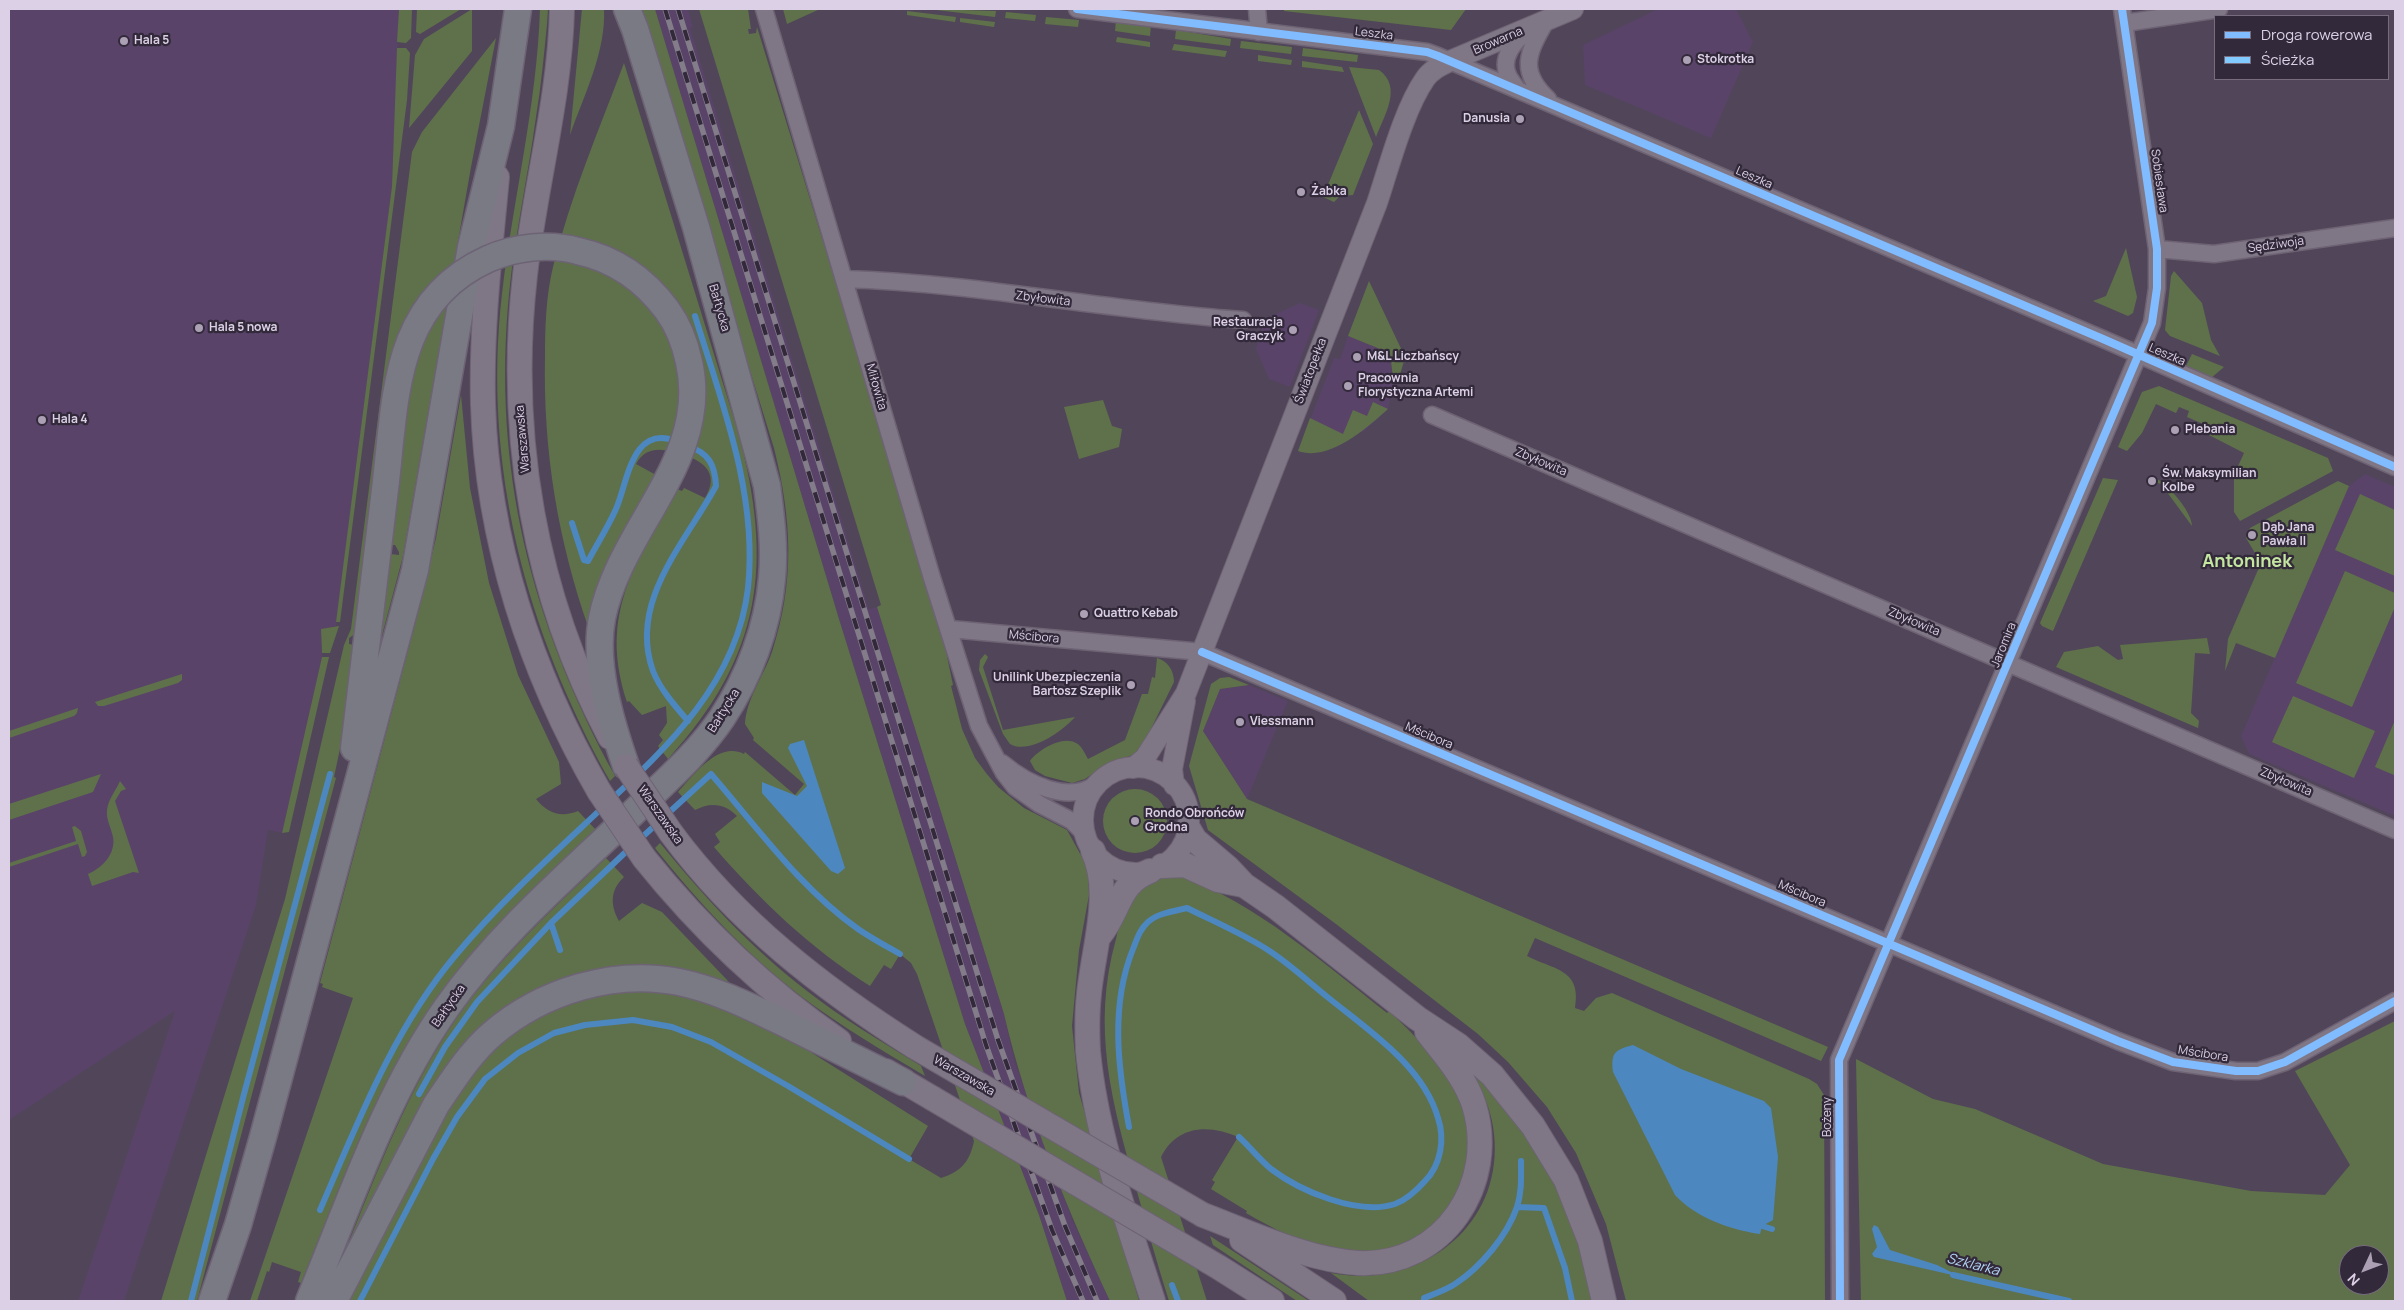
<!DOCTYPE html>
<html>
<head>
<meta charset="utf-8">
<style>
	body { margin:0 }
	#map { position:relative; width:2404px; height:1310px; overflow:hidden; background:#514659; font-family:Manrope,sans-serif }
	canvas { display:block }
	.frame { position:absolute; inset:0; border:10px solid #dbd0e5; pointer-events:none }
	.legend { position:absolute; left:2214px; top:15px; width:175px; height:65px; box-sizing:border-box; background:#32293a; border:1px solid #766c7e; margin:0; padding:6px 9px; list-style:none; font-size:15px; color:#dbd0e5 }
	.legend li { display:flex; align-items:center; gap:10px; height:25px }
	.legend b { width:25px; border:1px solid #766c7e }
	.north { position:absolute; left:2339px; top:1245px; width:50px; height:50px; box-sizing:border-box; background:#32293a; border:1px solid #766c7e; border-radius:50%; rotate:227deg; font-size:14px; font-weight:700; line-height:20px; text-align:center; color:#dbd0e5 }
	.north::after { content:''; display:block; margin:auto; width:18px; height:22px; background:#aba0b4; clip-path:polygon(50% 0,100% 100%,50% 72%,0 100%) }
</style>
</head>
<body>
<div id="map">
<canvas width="2404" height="1310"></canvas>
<div class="frame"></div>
<ul class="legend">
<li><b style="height:6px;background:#80bcff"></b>Droga rowerowa</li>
<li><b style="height:6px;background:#80caff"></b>Ścieżka</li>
</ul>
<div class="north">N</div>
</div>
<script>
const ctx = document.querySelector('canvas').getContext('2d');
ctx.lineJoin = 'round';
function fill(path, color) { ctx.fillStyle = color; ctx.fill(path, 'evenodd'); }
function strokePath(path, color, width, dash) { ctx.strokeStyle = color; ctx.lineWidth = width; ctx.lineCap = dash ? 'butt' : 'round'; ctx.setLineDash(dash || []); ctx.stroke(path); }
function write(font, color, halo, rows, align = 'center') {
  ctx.font = font + ' Manrope,sans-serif'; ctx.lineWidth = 4.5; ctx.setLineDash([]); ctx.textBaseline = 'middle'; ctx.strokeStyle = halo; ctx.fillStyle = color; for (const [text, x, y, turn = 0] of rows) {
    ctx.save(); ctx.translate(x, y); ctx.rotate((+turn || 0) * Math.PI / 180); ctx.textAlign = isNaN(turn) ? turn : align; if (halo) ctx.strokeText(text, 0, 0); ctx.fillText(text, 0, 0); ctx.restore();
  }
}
fill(new Path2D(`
	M9 9H399L392 186 336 626 321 629 322 657 282 833 268 830 256 905 124 1301H78L175 1011 9 1120Z
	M655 9H688L693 27 690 28 869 609 877 607 1004 1014 1015 1063 1072 1219 1110 1301H1067L1039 1215 965 1024 839 619Z
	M1658 9H1736L1753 42 1711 138 1585 85 1583 45Z
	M1300 303 1319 310 1290 387 1269 379 1256 349 1265 319Z
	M1348 336 1390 353 1393 384 1388 409 1363 432 1303 438 1334 358 1340 359Z
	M2365 474 2395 487V816L2249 754 2241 736 2349 486Z
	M1249 685 1288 701 1247 799 1203 731 1220 689Z`), '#594369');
fill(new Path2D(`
	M399 9H412L411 38 406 43 397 42Z
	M417 9H461L420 34 416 32Z
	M472 9V51L409 128 415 55 424 39Z
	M540 9H548L547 24C544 55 541 86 536 117 528 176 515 234 509 294 492 470 531 622 615 776L610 781C526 631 482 466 502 294 513 199 537 105 540 9Z
	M582 9H604C606 52 584 95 570 135Z
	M638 9H655L839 619 965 1024 1039 1215 1067 1301H346L442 1115 473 1070 513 1031 560 1003 638 988 716 1002 813 1051 812 1053 928 1126 909 1159 941 1178C961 1172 970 1161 974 1141L917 974 911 963 900 954 891 969 884 965 870 986C810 948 760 900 714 847L720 842 715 834 737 816C725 803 710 802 695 810L678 792C694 775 718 741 744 754L745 752 795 795 804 784 753 740 754 738 745 724C746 700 764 675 772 652 795 581 792 520 774 448Z
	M699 9H748L751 29H748L749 34 756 33 757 27 939 618 953 685 951 686 962 729 975 758 986 773 998 787 1024 808 1067 830 1088 868 1089 895 1079 950 1072 1026 1079 1093 1139 1301H1110C1067 1209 1027 1113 1004 1014L877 607 881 605Z
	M783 9H820L787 24Z
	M928 9 996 11 995 17Z
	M1284 9H1466L1451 30 1284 11Z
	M907 11 956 17 955 22 907 15Z
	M1006 12 1036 15 1035 21 1005 18Z
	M1046 17 1079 20 1078 27 1045 24Z
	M960 18 995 22 994 27 960 22Z
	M1116 20 1151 24 1150 36 1115 31Z
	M1176 30 1231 39 1230 46 1175 39Z
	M1117 37 1150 42V47L1116 42Z
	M496 38 471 167 403 556 376 658 390 554 399 555V552L395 545H391L395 511 369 508 355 634 349 638V644L354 645 341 744 334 777 336 778 197 1301H161L285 899 344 645 351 629 412 152 422 132Z
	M1241 41 1292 47 1291 54 1240 48Z
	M1174 44 1227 51 1225 57 1172 50Z
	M397 48H406L410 53 407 100 340 622H336L392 186Z
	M1303 48 1358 55 1357 62 1302 56Z
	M1258 55 1292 60 1291 65 1258 61Z
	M1302 61 1342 67 1344 72 1302 67Z
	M624 63 738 432C774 564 762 656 668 759L658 746 663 740 659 735 667 723 666 706 642 715 629 701 627 702C598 613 636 564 677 489L682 491 684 488 705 498C719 475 706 462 684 455 665 449 647 444 636 464L656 475 589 629C558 541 543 451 545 357 545 327 546 296 553 267 570 197 599 130 624 63Z
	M1349 67 1379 70C1403 87 1384 116 1376 137Z
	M1359 110 1373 144 1353 195 1340 196 1334 202 1323 197Z
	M2126 248 2137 297 2133 313 2128 316 2093 301 2106 296Z
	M2174 271 2202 303 2211 340 2220 356 2170 336 2165 330 2171 276Z
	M1369 281 1405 357 1400 375 1393 378 1390 353 1348 336Z
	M2192 354 2224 367 2211 378 2186 366Z
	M2159 386 2328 458 2333 471 2240 521 2234 512V475L2244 453 2205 433 2208 426 2187 417 2189 411 2179 407 2176 413 2156 404 2142 433 2127 451 2118 447 2142 392Z
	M461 395 470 488 489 583 518 675 559 762 561 784 536 799C547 813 561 818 578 811L596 830C526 896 456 961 407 1044 363 1119 334 1203 301 1283L298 1282 301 1272 272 1262 269 1272 267 1271 257 1301H250L353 998 322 987 323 984 320 983 419 609 436 538Z
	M1103 400 1112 426 1122 429 1119 447 1079 459 1064 407Z
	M1373 402 1388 409C1367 428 1329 462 1298 451L1310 418 1343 434 1353 410 1367 416Z
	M2151 476C2165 480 2192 511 2192 526L2161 484 2149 480Z
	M2103 478 2118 480 2053 631 2042 626 2040 623Z
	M2338 481 2349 486 2275 658 2236 643 2225 671 2228 639 2261 563 2246 538 2250 528Z
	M2360 494 2395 510V576L2335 550Z
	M2345 571 2395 593V607L2352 707 2296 683Z
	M339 626 330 653H322L321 629Z
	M2207 638 2210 654 2195 653 2191 713 2199 721 2198 728 2056 667 2064 652 2098 646 2118 660 2123 659 2120 645Z
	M985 654 988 657 983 667 1003 730 1075 717C1063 731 1029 755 1010 744L1003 734 979 670 980 660Z
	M322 657H329L289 832 282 833Z
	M1157 658C1168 661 1174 671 1174 682L1144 743 1133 755 1108 763 1085 779 1072 783 1045 776 1035 770 1030 761C1037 751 1062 735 1076 743 1082 746 1085 754 1088 759L1125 740 1142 694H1148L1152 677 1155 678Z
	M182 674V680L178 683 104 706H98L95 702Z
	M1229 677 1249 685 1220 689 1203 731 1247 799 1828 1047 1821 1061 1535 938 1527 956C1554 970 1582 969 1575 1008L1584 1011 1596 998 1612 993 1809 1079 1817 1084 1824 1095 1825 1301H1626L1606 1224 1576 1153 1547 1107 1508 1062 1478 1034 1336 924 1208 830 1189 766 1211 684 1220 678Z
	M2293 696 2375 731 2354 778 2272 742Z
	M78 708 77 713 74 716 9 738V731Z
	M2395 720V771L2394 775 2375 767Z
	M101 774 93 792 9 820V804Z
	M120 781 126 789 121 791 115 801 139 873 133 872 92 886 88 874C102 868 116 854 113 837 111 827 106 820 107 810 108 800 116 790 120 781Z
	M1103 821a32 32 0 1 1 64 0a32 32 0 1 1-64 0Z
	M75 826 81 831 87 852 85 856 82 857 78 844 9 867V863L76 841 72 827Z
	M660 843C704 897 751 948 807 991 843 1019 882 1042 921 1066L925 1076C883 1051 841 1026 802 997 746 954 699 903 655 848Z
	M606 858 624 877C610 890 610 905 619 921L642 903 662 912 729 982C654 958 593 961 523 997L341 1261C373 1184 402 1102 448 1031 491 965 550 912 606 858Z
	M1178 874C1258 905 1321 961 1387 1013L1389 1011C1421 1041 1453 1074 1465 1118 1486 1200 1413 1267 1333 1250 1301 1243 1274 1229 1246 1213L1247 1211 1211 1189 1215 1182 1212 1180 1238 1137C1209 1124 1177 1125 1161 1157L1207 1301H1169C1157 1264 1147 1226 1136 1188 1112 1103 1091 1028 1116 939 1119 926 1124 905 1133 894 1142 884 1165 877 1178 874Z
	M2395 1021V1301H1861L1856 1059 1933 1099 1975 1109 2103 1164 2251 1191 2325 1195 2350 1165 2295 1071ZM2349 1255H2379V1285H2349Z
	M1473 1073C1523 1121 1561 1182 1581 1248 1586 1266 1589 1284 1592 1301H1369L1331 1273C1418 1290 1504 1228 1494 1134 1492 1112 1483 1092 1473 1073Z
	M1210 1236 1309 1301H1297L1213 1245Z`), '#5f714a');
fill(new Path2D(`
	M804 740 845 868 838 874 831 871 762 793V782L797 796 807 786 788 748 790 744Z
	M1633 1045 1681 1069 1764 1101 1771 1108 1778 1157 1773 1220 1762 1226 1760 1234C1730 1230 1695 1217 1675 1195L1613 1072C1611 1053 1614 1050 1633 1045Z
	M1874 1225 1878 1227 1890 1250 1937 1265 1961 1277 1874 1257 1872 1254 1877 1247 1872 1229Z`), '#4d87c0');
strokePath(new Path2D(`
	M572 523 584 560 588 561C597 544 608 527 616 509 628 481 632 424 676 441
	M688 721C675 706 660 689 653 671 628 602 685 543 716 486 715 465 709 453 688 446
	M639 840 711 774C757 827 800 888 858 929 871 938 886 946 900 954
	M560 950 551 923 631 847
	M419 1094 445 1047 477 1002 551 923
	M1129 1127C1118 1068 1110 1006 1133 949 1137 939 1140 929 1148 922 1158 913 1175 911 1187 908 1215 922 1246 935 1271 952 1292 966 1311 984 1330 999 1369 1031 1423 1066 1438 1118 1445 1139 1441 1165 1425 1181 1417 1190 1406 1200 1395 1204 1358 1216 1300 1191 1271 1169 1259 1159 1250 1147 1239 1137
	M1517 1207 1544 1208 1565 1268 1572 1301
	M320 1210C358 1122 393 1030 455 956 494 909 540 866 584 825 655 758 736 691 748 588 758 495 722 403 695 316
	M1762 1226 1772 1229
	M1953 1275 2069 1301
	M1172 1285 1178 1301
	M191 1301 244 1094 330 774
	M360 1301 433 1159 457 1117 485 1079 518 1053 554 1033 585 1025 633 1020 672 1027 711 1042 788 1086 909 1159
	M1424 1301V1298C1434 1294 1446 1290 1455 1284 1481 1267 1507 1236 1517 1207 1522 1192 1521 1176 1521 1161`), '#4d87c0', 6);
const minor = new Path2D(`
	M764 9 932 578 979 726 1004 773 1015 787 1039 804 1072 821 1083 832 1086 840
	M1077 9 1427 52 1438 56 2103 339 2395 467
	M1257 9 1259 32
	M1546 21C1528 52 1518 71 1548 99
	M2125 23 2219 9
	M1517 89C1514 84 1510 80 1508 75 1500 58 1515 39 1529 31
	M2157 249 2214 254 2395 228
	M844 279C977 283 1110 311 1243 320
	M1432 415 2395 830
	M950 629 1202 652 2118 1041 2173 1062 2236 1071H2258L2285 1062 2395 1001
	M1002 763C1027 784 1069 805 1098 783
	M1840 1301 1839 1060 2152 323 2157 288V249L2122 9`);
const tertiary = new Path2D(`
	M1083 820a53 53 0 1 1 106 0a53 53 0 1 1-106 0Z
	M1133 768 1145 758 1186 693 1377 203C1389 167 1404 109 1425 79 1431 70 1440 66 1450 61L1573 9
	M1174 785 1172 769 1185 701`);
const secondary = new Path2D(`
	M562 9C560 99 535 186 525 275 507 434 534 595 610 737
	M497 177C490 253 481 328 483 404 487 541 531 673 599 791
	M1188 828 1195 840 1228 868 1244 885 1276 907 1417 1018 1458 1045 1492 1075 1533 1126 1566 1180 1590 1241 1604 1301
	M671 833C737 922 822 988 915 1047
	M1093 851C1113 892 1093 950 1089 994 1087 1012 1087 1032 1088 1051 1096 1136 1127 1220 1153 1301
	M644 858C701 929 764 989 839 1041
	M1162 866 1185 865 1218 880 1243 885
	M1100 935C1120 911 1118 883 1150 871
	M886 1071 932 1098
	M1203 1215C1251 1233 1307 1260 1358 1263 1444 1267 1498 1183 1474 1105 1465 1077 1444 1054 1427 1032
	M1242 1240 1334 1301
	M1220 1268 1272 1301`);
const primary = new Path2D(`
	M578 251C615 259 644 279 667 310 678 325 685 343 689 362 711 459 620 528 602 618 593 664 611 723 626 766
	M354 748 386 481
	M212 1301 238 1225 263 1137 415 570 471 247 501 126 518 9
	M309 1301C350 1202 385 1095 447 1007 501 931 573 871 639 807 668 779 699 752 722 718 749 677 768 627 772 578 775 547 771 516 767 486L696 227 635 29 627 9
	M334 1301 436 1105C453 1080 469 1054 492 1034 542 991 614 969 679 982 718 990 753 1008 788 1025 826 1044 865 1063 903 1082`);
strokePath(minor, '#6d6374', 19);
strokePath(tertiary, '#6d6374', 22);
strokePath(secondary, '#6d6374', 26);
strokePath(primary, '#6d6374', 29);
strokePath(minor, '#807786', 16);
strokePath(tertiary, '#807786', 20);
strokePath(secondary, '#807786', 24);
strokePath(primary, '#797a84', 26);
const rail = new Path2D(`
	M665 9 986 1045 1052 1230 1083 1301
	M678 9 998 1040 1065 1226 1097 1301`);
strokePath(rail, '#837c89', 5.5);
strokePath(rail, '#32293a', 4, [11]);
const secondaryBridge = new Path2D(`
	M626 766 671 833
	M599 791 644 858
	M915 1047 1203 1215
	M932 1098 1220 1268`);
const primaryBridge = new Path2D(`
	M386 481C396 393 395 301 488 259 515 247 549 243 578 251`);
strokePath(secondaryBridge, '#6d6374', 26, []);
strokePath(primaryBridge, '#6d6374', 29, []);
strokePath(secondaryBridge, '#807786', 24);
strokePath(primaryBridge, '#797a84', 26);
strokePath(new Path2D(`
	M1243 320 1244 321`), '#80caff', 6, [12, 6]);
strokePath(new Path2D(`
	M1077 9 1427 52 1438 56 2103 339 2395 467
	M1202 652 2118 1041 2173 1062 2236 1071H2258L2285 1062 2395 1001
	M1840 1301 1839 1060 2152 323 2157 288V249L2122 9`), '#80bcff', 8);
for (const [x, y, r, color] of [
	[124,41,5,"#aba0b4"],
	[1687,60,5,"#aba0b4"],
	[1520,119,5,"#aba0b4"],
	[1301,192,5,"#aba0b4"],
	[199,328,5,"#aba0b4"],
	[1293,330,5,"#aba0b4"],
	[1357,357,5,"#aba0b4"],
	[1348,386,5,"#aba0b4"],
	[42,420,5,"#aba0b4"],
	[2175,430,5,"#aba0b4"],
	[2152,481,5,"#aba0b4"],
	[2252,535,5,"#aba0b4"],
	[1084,614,5,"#aba0b4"],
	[1131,685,5,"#aba0b4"],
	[1240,722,5,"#aba0b4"],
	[1135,821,5,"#aba0b4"]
]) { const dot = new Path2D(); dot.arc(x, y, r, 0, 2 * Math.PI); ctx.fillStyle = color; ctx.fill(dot); strokePath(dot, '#32293a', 2); }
write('12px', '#dbd0e5', '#32293a', [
	["Leszka",1374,34,7],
	["Browarna",1498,41,-23],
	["Leszka",1754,178,23],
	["Sobiesława",2159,181,82],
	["Sędziwoja",2276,245,-8],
	["Zbyłowita",1043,299,7],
	["Bałtycka",719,308,74],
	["Leszka",2167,355,23],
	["Światopełka",1311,371,-69],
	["Miłowita",876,387,74],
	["Warszawska",523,439,-95],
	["Zbyłowita",1541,462,23],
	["Zbyłowita",1914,622,23],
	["Mścibora",1034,637,5],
	["Jaromira",2004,645,-68],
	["Bałtycka",724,711,-58],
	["Mścibora",1429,736,23],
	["Zbyłowita",2286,782,23],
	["Warszawska",660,815,55],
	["Mścibora",1802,894,23],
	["Bałtycka",449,1006,-55],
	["Mścibora",2203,1054,9],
	["Warszawska",964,1076,30],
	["Bożeny",1828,1117,-90]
]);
write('bold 12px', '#dbd0e5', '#32293a', [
	["Hala 5",134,41],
	["Stokrotka",1697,60],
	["Danusia",1510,119,"right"],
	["Żabka",1311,192],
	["Restauracja",1283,323,"right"],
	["Graczyk",1283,337,"right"],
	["Hala 5 nowa",209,328],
	["M&L Liczbańscy",1367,357],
	["Pracownia",1358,379],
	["Florystyczna Artemi",1358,393],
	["Hala 4",52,420],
	["Plebania",2185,430],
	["Św. Maksymilian",2162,474],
	["Kolbe",2162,488],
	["Dąb Jana",2262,528],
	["Pawła II",2262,542],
	["Quattro Kebab",1094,614],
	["Unilink Ubezpieczenia",1121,678,"right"],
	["Bartosz Szeplik",1121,692,"right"],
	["Viessmann",1250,722],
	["Rondo Obrońców",1145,814],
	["Grodna",1145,828]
], 'left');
write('italic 14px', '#b4d4f5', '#32293a', [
	["Szklarka",1973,1265,14]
]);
write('bold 18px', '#c4e6a0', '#32293a', [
	["Antoninek",2247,562]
]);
</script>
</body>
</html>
